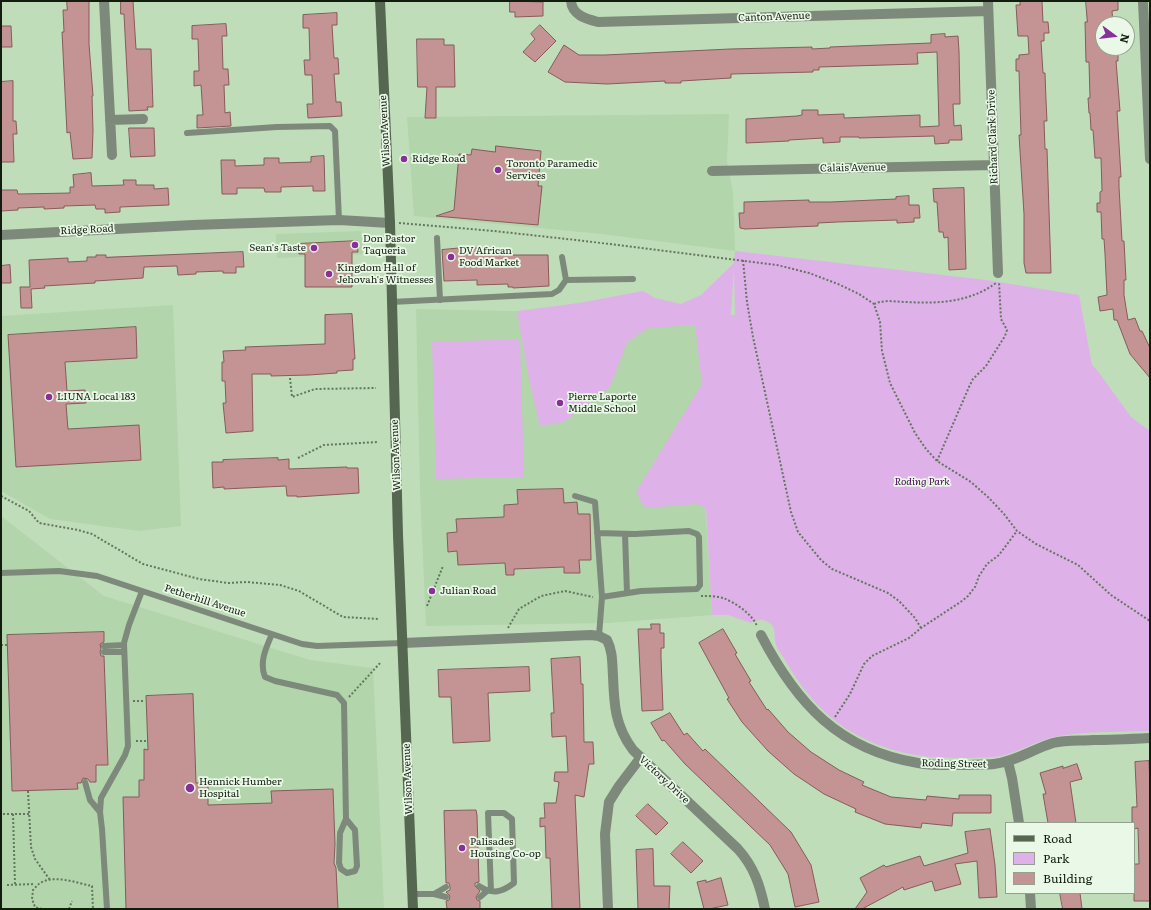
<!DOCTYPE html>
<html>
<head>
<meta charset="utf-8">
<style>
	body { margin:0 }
	#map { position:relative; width:1151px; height:910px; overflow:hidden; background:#c0ddb9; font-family:Literata,serif }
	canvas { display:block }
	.frame { position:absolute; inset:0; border:2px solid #121d10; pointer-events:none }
	.legend { position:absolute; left:1005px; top:822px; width:130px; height:72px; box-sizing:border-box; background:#eaf9e7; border:1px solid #94a191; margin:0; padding:5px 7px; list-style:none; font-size:12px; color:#121d10 }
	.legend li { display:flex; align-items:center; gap:8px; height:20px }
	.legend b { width:20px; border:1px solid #94a191 }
	.north { position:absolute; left:1095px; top:16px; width:40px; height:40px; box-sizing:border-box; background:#eaf9e7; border:1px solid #94a191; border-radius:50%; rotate:105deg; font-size:11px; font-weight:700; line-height:16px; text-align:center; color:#121d10 }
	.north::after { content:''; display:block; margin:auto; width:14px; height:18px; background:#882f9b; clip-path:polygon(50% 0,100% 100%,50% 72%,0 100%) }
</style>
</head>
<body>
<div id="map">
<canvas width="1151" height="910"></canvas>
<div class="frame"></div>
<ul class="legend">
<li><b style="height:5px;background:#556651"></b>Road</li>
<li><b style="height:11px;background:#deb1e9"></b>Park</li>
<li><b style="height:11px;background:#c39493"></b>Building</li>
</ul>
<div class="north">N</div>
</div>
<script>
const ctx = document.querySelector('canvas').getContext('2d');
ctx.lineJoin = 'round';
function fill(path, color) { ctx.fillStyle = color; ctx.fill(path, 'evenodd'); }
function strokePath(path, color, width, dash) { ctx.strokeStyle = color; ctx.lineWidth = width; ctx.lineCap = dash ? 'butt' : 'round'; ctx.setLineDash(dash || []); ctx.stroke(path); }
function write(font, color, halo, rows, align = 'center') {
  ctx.font = font + ' Literata,serif'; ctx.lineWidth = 3.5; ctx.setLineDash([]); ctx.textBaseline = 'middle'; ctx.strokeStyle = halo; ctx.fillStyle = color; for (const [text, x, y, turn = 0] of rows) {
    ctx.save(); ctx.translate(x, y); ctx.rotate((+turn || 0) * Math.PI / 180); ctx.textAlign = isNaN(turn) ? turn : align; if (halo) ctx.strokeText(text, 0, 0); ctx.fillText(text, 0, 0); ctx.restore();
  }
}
fill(new Path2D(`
	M729 114 727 161 733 192 735 251 602 234 414 216 407 117Z
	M361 231 363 254 277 258 276 234Z
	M173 305 181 526 139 531 50 519 1 491V316Z
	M416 309 700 315 706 517 712 615 608 623 426 626 420 491Z
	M1 516 104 596 310 660 373 668 384 909H1Z`), '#b3d5ab');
fill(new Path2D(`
	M735 251 986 280 1079 295 1092 365 1097 370 1131 417 1150 431V731C1122 732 1086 731 1059 736 1040 739 1023 750 1005 755 994 758 982 757 972 758 929 759 895 755 857 735 825 718 802 690 785 660 782 655 777 649 776 644 773 637 777 629 771 624 764 618 758 619 751 623L728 615H712L706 508 697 504 645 508 636 492 702 384 695 325 648 328 627 342 610 387 564 422 540 426 529 379 517 311 579 303 643 291 655 298 681 304 701 295 734 263ZM734 268 735 315H731Z
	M520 339 524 477 436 479 432 342Z`), '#deb1e9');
const building = new Path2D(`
	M67 1H89V44L93 96H92L93 131 92 158 73 159 70 132 67 133 62 32H64L63 10H67Z
	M121 1H133L136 49H151L153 107H147L148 110 129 111 124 14H121Z
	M510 1 543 2V16L515 17V12H510Z
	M1020 1H1042L1043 22H1048L1049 33H1044V41H1041L1043 73H1045L1046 100 1047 121H1044L1045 149H1047L1051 273H1026L1024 263V214L1019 135H1021L1019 71H1016V59H1019V55L1029 54 1028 36H1018L1016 5H1020Z
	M1086 1H1118V10L1112 11 1113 24H1103V48H1118V61H1116L1120 111H1117L1121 177H1119V187L1122 241H1124L1126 280H1124V295L1128 320 1135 318 1140 331H1142L1150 348V378L1130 354 1117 320H1114L1113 309 1100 311 1098 297 1107 295 1105 254 1104 239H1102L1101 212H1097V203H1100V192L1102 191 1101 158H1095L1093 130H1091L1090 113H1089L1088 98H1090L1089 62H1086L1085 22H1087Z
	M337 13V25H332L334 58H338L339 74H334L336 102H341L342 116 308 118 307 104H313L312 75H305L304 60H310L309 28H303V15Z
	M226 24 227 36H222L223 69H228L229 85H224L225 113 230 112 231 126 197 128V115H203L201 85 194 86V71H199L198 39H192V26Z
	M540 25 556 41 535 62 523 52 535 39 531 34Z
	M1 26H11L12 47H1Z
	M945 34V37L958 36 959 51 960 104H953L954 126 961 125 962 140H949V143L935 144 934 136 859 138V137H840V142L823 143V138L789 140V141L746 143V119L797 116 802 115V110H818V115L844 114V118L920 115V127L939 126 937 52 917 53 918 64 819 67V70H813V72L731 74V78L681 81V83H665V81L607 84 565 82 548 72 564 45 579 55H605L730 49 812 47V49L830 48V47L931 43V35Z
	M417 39H444V45H454L455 87H436V118H425L427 87H418Z
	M13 81V121H16L17 134H13L14 162H1V82Z
	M129 128H154L155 156 131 157Z
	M496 146 541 151 538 186H542L538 225 436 216 454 210 459 154 471 155 472 149 495 152Z
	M324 156 325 191H313V186L281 187V192H265L264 188H237V194H222L221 160H235V166L264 165V158H279V163L311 162V157Z
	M91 173 92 186 124 185 123 180H136V185H154V189L168 188 169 205 120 207V212L105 213V209H96L95 205 64 206V208L44 209V207L18 208V210L1 211V190H17L18 194 70 193V187H74L73 175Z
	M964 188 966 269 949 270 948 237 944 238 943 232H939L937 202H934L933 189Z
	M909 196V205H919L920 218H914V222L897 223V220L837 222 818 223V226L745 229 740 228 739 213H744V202L809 200V202H830L896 199V197Z
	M357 241 358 252H352V287H305V254H299L298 244Z
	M470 247 482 249V254L494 251H512L513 255H548L549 286 513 288V287H508V284L477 285V280L444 281 442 250Z
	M243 252 244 267H236V273H223V271L196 272V274L178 275 177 266 144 267 143 278 95 281V283L44 286 45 288 31 289 32 308H21L20 287H30L29 260 68 258V262L87 261V257H96V255H106V257Z
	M10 265 11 283H1V266Z
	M352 314 355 359H353V370L337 371V373L309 375 271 376V374H252L253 431 226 433 223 403H226L225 381H222V362H224L223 351 246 350 245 347 325 344V315Z
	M136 327 137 358 65 362 67 391 85 390 86 403 66 404 68 429 139 425 141 460 16 467 8 335Z
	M278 458V460L289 459V469L347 467V468H358L359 493 297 497V496H287L286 486 224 489V487L213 488 212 462H223V460Z
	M563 489 564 503 577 502 578 514H590L591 560H579L580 573H564V567L514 569V575H506L505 563 458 565 457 551 448 552 447 533 457 532 456 519 504 517V505L518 504 517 490Z
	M651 624H660V633H664V648H661V657L663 710 642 711 638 629H651Z
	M723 629 737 653 735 654 751 681 749 682 767 710 768 709 788 732 811 752 839 770 864 782 862 785 891 797 926 800 927 796 959 799V795H991V813H953L952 826 922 823 921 828 885 824 855 812 856 809 824 794 794 774 768 751 742 722 727 699 729 698 699 643Z
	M104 632V642L100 644 101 649 100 652 101 656H104L108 765H96V782H90L88 779 83 778 81 783H77L78 789 12 791 7 635Z
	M580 657 581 684H583L584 742H593L594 764H589L584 797 575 795 580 909H552L550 858H546L545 826 540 827V818H545L544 803H556L559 782 554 781 555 772H568L566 736 552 737 551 713H554L551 659Z
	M529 667 530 691 488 693 490 741 453 743 451 697H439L438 670Z
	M193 694 196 783H208V805L272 803 271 791 333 789 335 844 334 863 336 868 338 909H126L123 797H139V780H144V749L148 750 146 696Z
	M670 713 684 735 687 733 703 751 705 749 791 832 811 865 819 902 795 907 788 874 770 845 685 764 664 740 662 741 651 723Z
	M1149 761 1150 787V901H1134V864H1139L1138 828 1134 829V823H1132V807H1137L1135 762Z
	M1077 764 1082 779 1070 782 1076 823H1048L1043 794H1046L1040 773 1063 766V768Z
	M648 804 668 823 656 835 636 816Z
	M474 810H476L477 815 479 882 475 883V886L480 891 476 897 477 900 480 901V909H447L446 901 449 900 450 896 446 892 450 890V887L449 883H446L444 811Z
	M990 829 995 865 997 897 979 898 977 861 955 864 961 884 935 891 932 881 904 890 903 887 862 909H855L867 892 860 878 884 865 886 867 920 856 924 866 968 853 965 832Z
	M683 842 703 861 691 873 671 854Z
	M653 849 654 886H670L669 909H638L636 850Z
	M721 878 728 905 709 909H704L697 882 706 880V882Z
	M1060 893H1080L1082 909H1063Z`);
fill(building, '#c39493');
strokePath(building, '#865b5a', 1);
strokePath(new Path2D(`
	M399 223 494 231 585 241 777 265 809 273 838 284 859 294 874 304 880 322 882 351 890 383 915 433 926 449 937 461 971 482 989 498 1004 514 1017 531 1036 544 1078 565 1111 595 1150 621
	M743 260 747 302 753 337 791 512 798 532 821 560 832 569 888 593 899 601 915 618 921 628
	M874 304C885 299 896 302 907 302 939 304 970 302 996 283
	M290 378 292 397 315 389 376 388
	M298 458 324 445 378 442
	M937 461 969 387 973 379 986 366 1005 336 1007 330 1001 319 999 282
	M1 496 29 511 39 523 78 530 92 534 143 564 199 579 214 581 228 583 247 582 280 585 299 591 343 617 379 619
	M701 596C708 596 716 596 723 598 736 603 752 614 757 626
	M427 606 443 566
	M508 628 519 609 541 596 565 591 593 597
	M1 645H8
	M349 697 381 662
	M133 701H144
	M835 717 850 694 864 664 872 656 909 638 921 628 962 601 968 596 975 587 979 576 987 564 999 555 1017 531
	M136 741H146
	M28 791 31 847 35 859 50 880
	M3 814H29
	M13 814 15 885
	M7 885 35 884
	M42 909 35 907 32 899 33 890C36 887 39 883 42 882 57 875 77 883 92 886L93 909
	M69 909 72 901`), '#63765e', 2, [2, 2]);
strokePath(new Path2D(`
	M187 133 277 127 330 126 335 131 339 220
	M437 238 440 300
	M562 257 566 280
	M391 302 552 294 559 290 566 280 633 279
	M575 496 595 502 602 597 599 636
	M597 533 635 534 689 531 697 534 699 537 700 585 697 589 641 591 602 597
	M625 534 627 593
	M1 573 59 571 97 576 302 644 317 646 403 643
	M272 634C266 648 259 662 265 677L275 681 337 695 344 703 346 819 340 833 339 863 341 869 347 873 355 871 357 866 355 830 346 819
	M104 646 124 645
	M104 652H124
	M85 782 90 800 100 812
	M479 886C493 895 502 892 514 883L512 819 504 813H488L491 891
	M412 894H434L446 897
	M434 894 446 887
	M480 897 487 891
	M107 909 102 829 100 812 101 798 125 755 128 746 124 643 129 625 142 591`), '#7d897a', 6);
strokePath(new Path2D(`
	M104 1 112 155
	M571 1C572 15 586 19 598 22L988 11
	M988 1 998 273
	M1143 1 1150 159
	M110 120 143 119
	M712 171 994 165
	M1 235 193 225 339 220 390 223
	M761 635C797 704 839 750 918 763 935 766 952 765 969 765 977 764 986 765 994 764 1015 762 1033 749 1053 743 1066 740 1080 741 1093 740 1112 740 1131 739 1150 738
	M403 643 591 635 599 636 607 640C613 652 612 663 613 676 614 705 615 726 633 750L738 849C754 867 760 885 765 909
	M1008 762 1012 778 1019 823
	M1030 893 1031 909
	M608 909 605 834 609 802 619 786 641 757`), '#7d897a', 10);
strokePath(new Path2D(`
	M380 1 390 223 398 535 413 909`), '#556651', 10);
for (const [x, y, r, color] of [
	[404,159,4,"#882f9b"],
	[498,170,4,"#882f9b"],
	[355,245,4,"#882f9b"],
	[314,248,4,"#882f9b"],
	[451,257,4,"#882f9b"],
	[329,274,4,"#882f9b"],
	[49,397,4,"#882f9b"],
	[560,403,4,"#882f9b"],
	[432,591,4,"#882f9b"],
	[190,788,5,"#882f9b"],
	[462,848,4,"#882f9b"]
]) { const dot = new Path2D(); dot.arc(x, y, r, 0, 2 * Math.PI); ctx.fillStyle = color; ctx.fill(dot); strokePath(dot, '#eaf9e7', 1.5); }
write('10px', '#121d10', '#eaf9e7', [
	["Canton Avenue",774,17,-2],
	["Wilson Avenue",385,131,-93],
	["Richard Clark Drive",993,137,-92],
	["Calais Avenue",853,168,-1],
	["Ridge Road",87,230,-3],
	["Wilson Avenue",396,455,-92],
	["Petherhill Avenue",205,601,18],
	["Roding Street",954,764,1],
	["Wilson Avenue",408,779,-92],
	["Victory Drive",664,780,43]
]);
write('10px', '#121d10', '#eaf9e7', [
	["Ridge Road",412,159],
	["Toronto Paramedic",506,164],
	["Services",506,176],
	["Don Pastor",363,239],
	["Taqueria",363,251],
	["Sean's Taste",306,248,"right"],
	["DV African",459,251],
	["Food Market",459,263],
	["Kingdom Hall of",337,268],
	["Jehovah's Witnesses",337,280],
	["LIUNA Local 183",57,397],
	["Pierre Laporte",568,397],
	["Middle School",568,409],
	["Julian Road",440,591],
	["Hennick Humber",199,782],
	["Hospital",199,794],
	["Palisades",470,842],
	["Housing Co-op",470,854]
], 'left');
write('italic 10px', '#440850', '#eaf9e7', [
	["Roding Park",922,482]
]);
</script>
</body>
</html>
